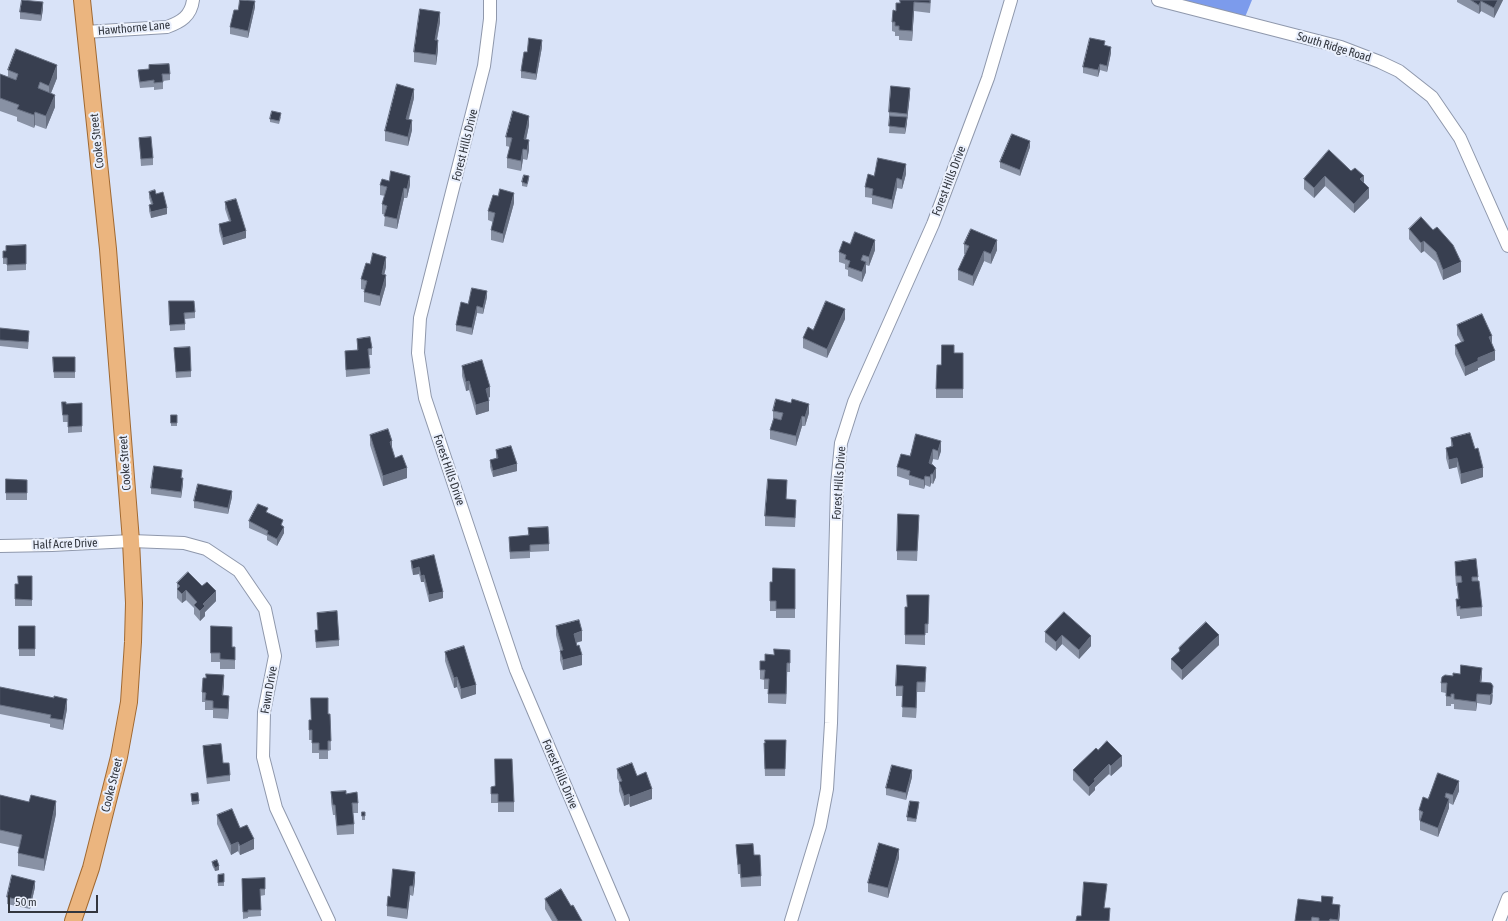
<!DOCTYPE html>
<html>
<head>
<meta charset="utf-8">
<style>
	body { margin:0 }
	#map { position:relative; width:1508px; height:921px; overflow:hidden; background:#d9e3f8; font-family:"Asap Condensed",sans-serif }
	canvas { display:block }
	.scale { position:absolute; left:8px; top:895px; width:90px; height:18px; box-sizing:border-box; border:2px solid #32363e; border-top:0; padding-left:5px; font-size:12px; line-height:14px; white-space:nowrap; color:#32363e; -webkit-text-stroke:3px #eaf0fd; paint-order:stroke }
</style>
</head>
<body>
<div id="map">
<canvas width="1508" height="921"></canvas>
<div class="scale">50 m</div>
</div>
<script>
const ctx = document.querySelector('canvas').getContext('2d');
ctx.lineJoin = 'round';
function fill(path, color) { ctx.fillStyle = color; ctx.fill(path, 'evenodd'); }
function strokePath(path, color, width, dash) { ctx.strokeStyle = color; ctx.lineWidth = width; ctx.lineCap = dash ? 'butt' : 'round'; ctx.setLineDash(dash || []); ctx.stroke(path); }
function write(font, color, halo, rows, align = 'center') {
  ctx.font = font + ' "Asap Condensed",sans-serif'; ctx.lineWidth = 4; ctx.setLineDash([]); ctx.textBaseline = 'middle'; ctx.strokeStyle = halo; ctx.fillStyle = color; for (const [text, x, y, turn = 0] of rows) {
    ctx.save(); ctx.translate(x, y); ctx.rotate((+turn || 0) * Math.PI / 180); ctx.textAlign = isNaN(turn) ? turn : align; if (halo) ctx.strokeText(text, 0, 0); ctx.fillText(text, 0, 0); ctx.restore();
  }
}
fill(new Path2D(`
	M1158 0H1252L1243 22Z`), '#7c9bec');
const minor = new Path2D(`
	M490 0V19L484 66 420 318 418 353 425 398 516 670 623 921
	M1158 0 1341 47 1380 62 1399 71 1432 97 1460 138 1508 246
	M85 32 167 27C181 22 191 16 193 0
	M0 546 52 545 131 541 184 543 206 549 239 571 265 609 275 656 264 712 263 757 276 808 329 921
	M791 921 820 826 827 789 831 723 837 485 841 443 854 402 933 224 988 78 1011 0
	M1499 921 1508 898`);
const major = new Path2D(`
	M73 921 91 868 119 757 129 702 133 642 134 603 131 541 108 249 82 0`);
strokePath(minor, '#8f98ac', 14);
strokePath(major, '#a16931', 18);
strokePath(minor, '#fff', 12);
strokePath(major, '#ebb57f', 16);
fill(new Path2D(`
	M900 0H931L930 13 914 11 912 41 899 40V36H895V32L892 31V22L896 11 900 3Z
	M1457 0H1503L1494 18 1481 11 1479 14 1457 2Z
	M255 7 248 38 230 34V27L238 10Z
	M43 9 41 21 20 19V12Z
	M440 22 437 40 438 50 436 65 414 62V52Z
	M1105 45 1111 53 1107 72 1100 70 1098 77 1083 73V67Z
	M542 47 536 80 521 78V71Z
	M149 65 170 74V80L163 81V89L154 90V87L140 88 138 76V70L149 69Z
	M8 70 57 78 51 93 55 107 46 129 35 125 34 128 17 121V117L0 111V74L8 77Z
	M910 94 907 121V120L905 134 889 133 890 119H889V112Z
	M414 98 409 119 412 130 408 146 385 141V131Z
	M281 117 279 124 270 122V119Z
	M529 125 526 140 529 150 527 160 523 159 521 171 507 168V158L510 147 506 146V137Z
	M139 138 153 158V165L141 166Z
	M1030 147 1020 176 1000 168V162Z
	M1329 150 1364 183 1369 198 1354 213 1325 186 1314 198 1304 189V179Z
	M906 174 902 189 897 188 892 209 872 204V198L865 197V187L874 176Z
	M529 179 527 187 522 186V182Z
	M380 185H410L407 198H404L397 229 384 226 385 215 382 214V204L385 196 380 195Z
	M149 192 156 194 167 214 151 218 149 211V205L151 204 149 198Z
	M225 202 246 238 223 245 219 231V224L229 221 225 209Z
	M514 203 503 243 491 240V230L493 222 488 220V211Z
	M1409 229 1461 272 1443 280 1436 262 1424 251 1421 253 1409 239Z
	M850 244 875 250 869 266 866 265V272L862 282 848 276V270L845 269V264L839 262V252Z
	M964 244 997 250 991 264 984 261 973 286 958 280V270L965 254H964Z
	M26 245V270L7 271V264H3V251H6Z
	M370 264 386 267 384 275 386 285 380 306 364 302V292L365 290 361 289V279Z
	M487 297 483 314 477 313 472 335 456 331V325L468 304Z
	M169 301 195 312V318L185 319V330L170 331Z
	M845 319 827 358 803 348V338L813 330Z
	M1457 325 1495 360 1478 368V370L1465 376 1455 354V345L1461 342 1457 335Z
	M0 328 29 338 28 349 0 346Z
	M357 339 372 348V355H369L370 374 346 377 345 351 357 350Z
	M174 348 191 371V377L176 378Z
	M954 353H963V398H936V389L941 365Z
	M53 357H75V378H54Z
	M462 366 490 397 488 398 489 411 476 415 469 390 466 391 462 376Z
	M62 402 66 404 82 426V432L68 433V422H63Z
	M773 411 809 413 805 426H802L796 446 770 439V430L773 419Z
	M171 415H177V426H171Z
	M916 434 941 451 938 460 933 459 932 464 936 477 933 484 931 483 930 487 925 485 924 489 909 485V480L897 476V467L910 456Z
	M370 435 392 450 395 458 407 478 383 486 370 445Z
	M1451 438 1475 449 1483 477 1461 484 1457 467 1449 469 1446 458V448L1451 447Z
	M496 450 517 471 493 477 490 467V460L496 458Z
	M182 478 183 484 181 498 151 494V488Z
	M6 479 27 480V500H6Z
	M232 497 228 514 194 508V501Z
	M786 499 796 509 795 527 765 526V516Z
	M268 513 283 526 284 533 277 546 267 540V536L249 528V521Z
	M919 525 917 561 897 560V551Z
	M528 528 549 544V551L530 552V558L510 559 509 537 528 536Z
	M434 555 443 598 429 602 424 582H421L419 574 413 575 411 567V561Z
	M1455 562 1478 577V581L1482 607V616L1460 619V616H1457L1456 608V599H1458L1457 586H1456L1455 572Z
	M795 569V618H776V611H770V582H772Z
	M32 576V606H15V584H18Z
	M177 583 216 601 205 612V616L200 621 194 614V608L186 600 182 603 177 598Z
	M929 595 928 633H925V645L905 644V607H907Z
	M1064 612 1091 646 1079 659 1062 644 1056 651 1045 642V632Z
	M317 613 339 640V646L316 648 315 630H318Z
	M19 626H35V656H19Z
	M211 626 232 647H235V669H220V662H211Z
	M556 626 582 641 576 643 582 665 563 670 560 660V651L556 635Z
	M1219 645 1182 680 1171 669V659L1179 651V648Z
	M445 652 476 694 461 699 457 687 454 688 445 661Z
	M774 655 790 659V672H787L786 704 768 703V689H764V680L760 679V670L765 661Z
	M926 676 925 692H917L916 718 902 717 903 696H896V686Z
	M1482 677 1481 682 1493 695 1492 703 1490 705 1477 703 1476 711 1454 709V704H1451V706H1446V693L1441 692V683Z
	M224 685 223 695 229 705 228 719 213 718V710H205V702H202V692Z
	M0 687 54 698 67 709 63 730 50 727V724L0 714Z
	M328 714H330L331 750 328 751V759H319V753H312V740H309V720H311Z
	M786 740 785 776H765L764 750Z
	M203 746 223 763 230 775V781L207 784 203 753Z
	M1098 750 1122 766 1111 776 1109 774 1095 787V790L1089 796 1073 780V770Z
	M617 769 652 799 630 807 629 804 624 806 619 791V782L617 778Z
	M1438 773 1459 791 1453 805 1449 803V808L1438 837 1420 830V820H1419V810L1428 799Z
	M912 777 906 800 886 795V788Z
	M491 787 514 802V812H498V803H491Z
	M331 792 346 794 358 803V813H353L354 824V834L337 835 335 815H333L331 802Z
	M191 794 199 801V804L192 805Z
	M0 795 29 802 56 814 44 871 18 866V853L19 847 0 843Z
	M919 806 916 822 907 821V817Z
	M362 812H365V820H362Z
	M217 815 240 828 254 849 240 855 238 851 231 855 217 824Z
	M736 845 754 855 761 876V886L741 887 740 874H738Z
	M899 858 888 898 868 892V883Z
	M212 862 219 870 215 871 212 865Z
	M224 874V886H218V875Z
	M265 878V895L260 896 261 916 248 917V918L243 919 242 879Z
	M415 881 413 896 410 895 407 919 387 916V906L390 897Z
	M35 887 30 909 7 904V897Z
	M545 899 571 906 582 921H552L545 909Z
	M1333 904 1340 914 1339 921H1295Z`), '#8891a4');
fill(new Path2D(`
	M1498 0H1503L1494 18V8Z
	M255 1V7L248 38V31Z
	M1481 1V11L1479 14V5Z
	M43 2V9L41 21V15Z
	M914 2V11L912 41V31Z
	M440 12V22L435 49V40Z
	M438 40V50L436 65V55Z
	M542 40V47L536 80V74Z
	M1111 47V53L1107 72V66Z
	M1100 64V70L1098 77V70Z
	M57 65V78L49 98V86Z
	M910 88V94L907 121V114Z
	M414 89V98L406 128V119Z
	M55 95V107L46 129V116Z
	M35 112V125L34 128V115Z
	M529 116V125L524 149V139Z
	M907 117V124L905 134V128Z
	M412 120V130L408 146V137Z
	M529 140V150L527 160V150Z
	M1030 141V147L1020 176V170Z
	M523 149V159L521 171V161Z
	M906 164V174L902 189V180Z
	M410 176V185L407 198V189Z
	M1325 176V186L1314 198V188Z
	M1364 176V186L1360 179Z
	M897 178V188L892 209V200Z
	M404 188V198L397 229V219Z
	M1369 188V198L1354 213V204Z
	M514 193V203L503 243V234Z
	M167 208V214L151 218V212Z
	M246 231V238L223 245V238Z
	M875 240V250L869 266V257Z
	M997 240V250L991 264V254Z
	M1424 241V251L1421 253V243Z
	M984 251V261L973 286V276Z
	M386 257V267L382 284V274Z
	M866 262V272L862 282V272Z
	M1461 262V272L1443 280V270Z
	M386 275V285L380 306V296Z
	M487 291V297L483 314V308Z
	M477 306V313L472 335V328Z
	M845 309V319L827 358V349Z
	M1492 336V345L1489 337Z
	M1495 351V360L1478 368V370L1465 376V367L1478 358Z
	M469 381V390L466 391V382Z
	M490 387V397L486 398V389Z
	M489 401V411L476 415V405Z
	M809 404V413L805 426V417Z
	M802 416V426L796 446V436Z
	M392 441V451L390 442Z
	M941 441V451L938 460V451Z
	M933 449V459L929 473V463Z
	M1457 458V467L1449 469V460Z
	M517 464V471L493 477V471Z
	M407 468V478L383 486V476Z
	M936 468V477L933 484V474Z
	M1483 468V477L1461 484V474Z
	M931 474V483L930 487V477Z
	M925 476V485L924 489V480Z
	M183 478V484L181 498V492Z
	M232 491V497L228 514V508Z
	M284 527V533L277 546V539Z
	M419 567V574L413 575V569Z
	M424 575V582H421V576Z
	M186 590V600L182 603V594Z
	M216 591V601L205 612V616L200 621V611L203 604Z
	M443 592V598L429 602V595Z
	M582 631V641L574 643V634Z
	M1062 635V644L1056 651V642Z
	M1219 635V645L1182 680V670Z
	M1091 636V646L1079 659V650Z
	M582 655V665L563 670V660Z
	M787 663V672L786 704V694Z
	M1482 668V677L1480 691V682Z
	M224 675V685L222 705V695Z
	M457 677V687L454 688V678Z
	M917 682V692L916 718V708Z
	M476 685V694L461 699V689Z
	M1493 686 1492 703 1490 705V695Z
	M1477 694V703L1476 711V702Z
	M229 696V705L228 719V709Z
	M67 699V709L63 730V720Z
	M1122 756V766L1111 776V766Z
	M1109 764V774L1095 787V790L1089 796V787L1094 779Z
	M912 770V777L906 800V793Z
	M1459 781V791L1453 805V795Z
	M652 789V799L630 807V797Z
	M629 794V804L624 806V796Z
	M1449 799V808L1438 837V828Z
	M56 801V814L44 871V859Z
	M254 839V849L240 855V846Z
	M238 842V851L231 855V845Z
	M899 849V858L888 898V888Z
	M219 866V870L215 871V868Z
	M415 872V881L413 896V886Z
	M35 881V887L30 909V903Z
	M410 886V895L407 919V909Z
	M1340 905V914L1339 921H1338Z`), '#687082');
const building = new Path2D(`
	M22 0 43 2 41 15 20 12Z
	M240 0 255 1 248 31 230 27 234 10H238Z
	M900 0H930V3L914 2 912 31 899 30V26H895V22H892L893 10 896 11V3H900Z
	M1471 0H1498L1494 8 1481 1 1479 5Z
	M420 9 440 12 435 40H438L436 55 414 52Z
	M529 38 542 40 536 74 521 71 524 52H527Z
	M1090 38 1105 41 1104 45 1111 47 1107 66 1100 64 1098 70 1083 67Z
	M16 49 57 65 49 86 40 82 38 88 55 95 46 116 35 112 34 115 17 109 19 105 0 98V74L16 80 18 74 8 70Z
	M169 64 170 74H162L163 82 154 83V80L140 82 138 70 149 69V65Z
	M397 84 414 89 406 119 412 120 408 137 385 131Z
	M891 86 910 88 907 114 889 112Z
	M272 111 281 113 279 121 270 119Z
	M513 111 529 116 524 139 529 140 527 150 523 149 521 161 507 158 512 138 506 137Z
	M890 116 907 117 905 128 889 126Z
	M1012 134 1030 141 1020 170 1000 162Z
	M151 137 153 158 141 159 139 138Z
	M1329 150 1351 171 1355 168 1364 176 1360 179 1369 188 1354 204 1325 176 1314 188 1304 179Z
	M878 158 906 164 902 180 897 178 892 200 872 195 873 189 865 187 868 174 874 176Z
	M391 171 410 176 407 189 404 188 397 219 384 216 387 206 382 204 387 187 380 185 382 179 389 181Z
	M524 175 529 176 527 184 522 182Z
	M500 189 514 193 503 234 491 230 495 213 488 211 493 195 498 196Z
	M155 190 156 194 163 192 167 208 151 212 149 205 153 204 149 192Z
	M236 199 246 231 223 238 219 224 231 221 225 202Z
	M1421 217 1433 230 1437 227 1453 245 1461 262 1443 270 1436 252 1424 241 1421 243 1409 229Z
	M971 229 997 240 991 254 984 251 973 276 958 270 969 246 964 244Z
	M855 232 875 240 869 257 863 255 861 260 866 262 862 272 848 267 850 261 845 259 846 255 839 252 843 241 850 244Z
	M26 245V264L7 265V258H3V251H6V246Z
	M373 253 386 257 382 274 386 275 380 296 364 292 367 281 361 279 366 263 370 264Z
	M472 288 487 291 483 308 477 306 472 328 456 325 461 302 468 304Z
	M169 301H194L195 312 184 313 185 324 170 325Z
	M826 301 845 309 827 349 803 338 808 327 813 330Z
	M1482 314 1492 336 1489 337 1495 351 1478 358V361L1465 367 1455 345 1464 341 1457 325Z
	M0 328 29 331 28 342 0 340Z
	M370 337 372 348 368 349 370 368 346 370 345 351 358 350 357 339Z
	M942 345H954V353H963V389H936L937 365H941Z
	M190 347 191 371 176 372 174 348Z
	M53 357H75V372H54Z
	M482 360 490 387 486 389 489 401 476 405 469 381 466 382 462 366Z
	M776 399 791 403 792 399 809 404 805 417 802 416 796 436 770 430 774 418 781 420 783 413 773 411Z
	M62 402H66V404L82 403V426L68 427V415H63Z
	M171 415H177V423H171Z
	M388 429 392 441 390 442 395 458 402 455 407 468 383 476 370 435Z
	M1470 433 1475 449 1478 448 1483 468 1461 474 1457 458 1449 460 1446 448 1453 446 1451 438Z
	M916 434 941 441 938 451 933 449 929 463 933 465 936 468 933 474H931L930 477 925 476 924 480 909 475 910 471 897 467 901 454 910 456Z
	M511 446 517 464 493 471 490 460 498 458 496 450Z
	M154 466 182 470 181 478H183L181 492 151 488Z
	M6 479 27 480V493H6Z
	M768 479 787 480 786 499 796 500 795 518 765 516Z
	M198 484 232 491 228 508 194 501Z
	M258 504 268 508 266 512 283 520 281 525 284 527 277 539 267 534 268 531 249 521Z
	M898 514 919 515 917 551H897Z
	M548 527 549 544 530 545V551L510 552 509 537 529 535 528 528Z
	M434 555 443 592 429 595 424 575 421 576 419 567 413 569 411 561Z
	M1476 559 1478 577H1472V581H1479L1482 607 1460 609V606L1457 607 1456 599H1459L1457 583 1462 582 1461 576H1456L1455 562Z
	M773 568 795 569V609H776V601H770V582H772Z
	M188 572 202 586 207 582 216 591 203 604 205 606 200 611 194 605 197 602 186 590 182 594 177 589 180 586 177 583Z
	M18 576H32V600L15 599V584H18Z
	M907 595H929L928 624H925V635H905V607H907Z
	M337 611 339 640 316 642 315 630H318L317 613Z
	M1064 612 1091 636 1079 650 1062 635 1056 642 1045 632Z
	M579 620 582 631 574 634 577 646 579 645 582 655 563 660 560 651 563 650 556 626Z
	M1206 622 1219 635 1182 670 1171 659 1180 651 1179 648Z
	M19 626H35V649H19Z
	M211 626 232 627V647H235V660L220 659V653H211Z
	M464 646 476 685 461 689 457 677 454 678 445 652Z
	M774 649 790 650V663H787L786 694H768L769 679H764L765 670H760V661H765V654L774 655Z
	M897 665 926 667 925 682H917L916 708 902 707 903 686H896Z
	M1461 665 1482 668 1480 682 1491 683 1493 686 1492 693 1490 695 1477 694 1476 702 1454 699V694H1451V697L1446 696 1447 683H1441L1442 677 1445 675 1453 676V673L1460 674Z
	M206 674 224 675 222 695 229 696 228 709 213 708V701L205 700 206 693 202 692 203 678H206Z
	M0 687 54 698V696L67 699 63 720 50 718 51 715 0 705Z
	M311 698H328V714H330L331 741H328V750H319V743H312V730H309V720H311Z
	M765 740H786L785 769H765L764 743H765Z
	M1107 741 1122 756 1111 766 1109 764 1094 779 1095 781 1089 787 1073 770 1096 748 1098 750Z
	M221 744 223 763H229L230 775 207 778 203 746Z
	M495 759H512L514 802H498V794H491V787L495 786Z
	M632 763 637 776 646 772 652 789 630 797 629 794 624 796 619 782 622 781 617 769Z
	M892 765 912 770 906 793 886 788Z
	M1438 773 1459 781 1453 795 1446 793 1445 797 1449 799 1438 828 1420 821 1423 812 1419 810 1423 797 1428 799Z
	M346 791V794L357 792 358 803H352L354 824 337 826 335 805H333L331 792Z
	M198 793 199 801 192 802 191 794Z
	M0 795 29 802 31 795 56 801 44 859 18 853 22 835 0 830Z
	M910 801 919 802 916 819 907 817Z
	M232 809 240 828 247 825 254 839 240 846 238 842 231 845 217 815Z
	M362 812H365V816H362Z
	M879 843 899 849 888 888 868 883Z
	M753 844 754 855H760L761 876 741 878 740 864 738 865 736 845Z
	M217 860 219 866 215 868 212 862Z
	M393 869 415 872 413 886H410L407 909 387 906 388 896 390 897Z
	M224 874V882L218 883V875Z
	M12 875 35 881 30 903 7 897Z
	M265 878V889H260L261 910H248V912H243L242 879Z
	M1084 882 1107 884 1104 908H1110L1109 921H1076L1077 916H1081Z
	M561 889 571 906 573 905 582 921H558L545 899Z
	M1322 896 1333 897 1332 904 1340 905 1338 920 1330 919 1329 921H1319V918L1312 917 1311 921H1295L1298 899 1321 902Z`);
fill(building, '#383f50');
strokePath(building, '#687082', 1);
write('12px', '#32363e', '#eaf0fd', [
	["Hawthorne Lane",134,28,-5],
	["South Ridge Road",1334,47,17],
	["Cooke Street",97,141,-96],
	["Forest Hills Drive",465,145,-76],
	["Forest Hills Drive",949,181,-69],
	["Cooke Street",125,463,-94],
	["Forest Hills Drive",449,470,71],
	["Forest Hills Drive",839,483,-86],
	["Half Acre Drive",65,544,-2],
	["Fawn Drive",269,690,-80],
	["Forest Hills Drive",560,774,67],
	["Cooke Street",112,785,-76]
]);
</script>
</body>
</html>
